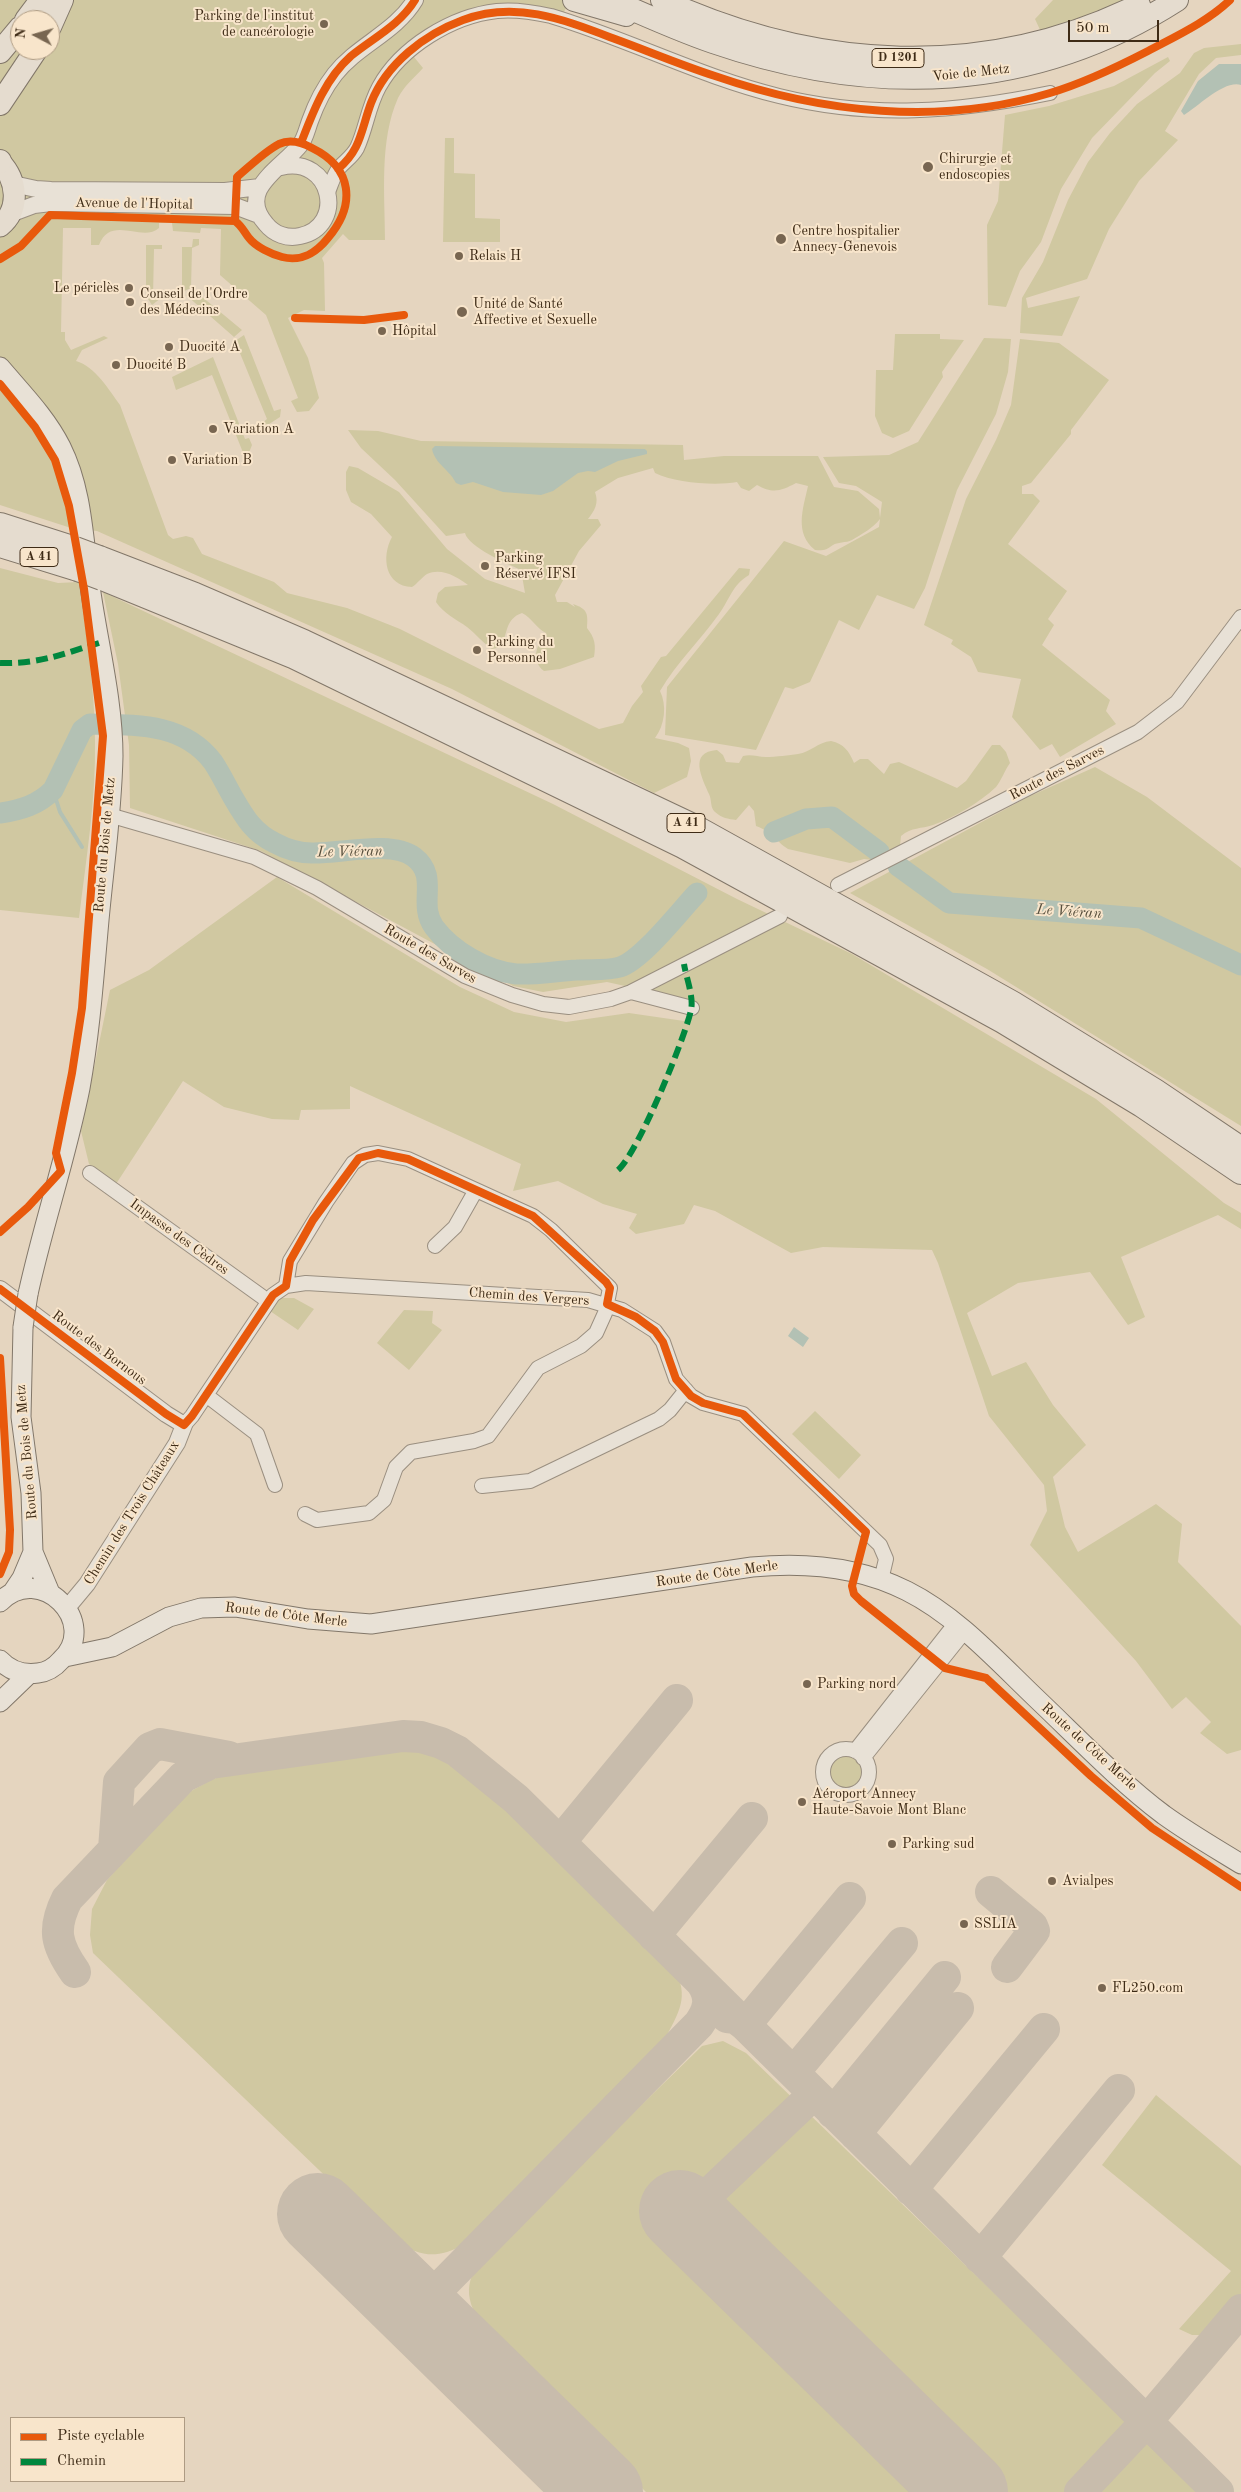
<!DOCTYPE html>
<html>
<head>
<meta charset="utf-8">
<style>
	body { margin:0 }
	#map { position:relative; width:1241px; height:2492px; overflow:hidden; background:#e5d5bf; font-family:"Old Standard TT",serif }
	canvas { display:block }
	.legend { position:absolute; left:10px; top:2417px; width:175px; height:65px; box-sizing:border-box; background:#f8e5cb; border:1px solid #ae9b83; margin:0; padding:6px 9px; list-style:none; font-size:15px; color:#3e2b16 }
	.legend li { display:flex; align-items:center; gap:10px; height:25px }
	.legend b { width:25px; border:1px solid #ae9b83 }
	.north { position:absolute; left:10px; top:10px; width:50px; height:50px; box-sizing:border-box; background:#f8e5cb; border:1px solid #ae9b83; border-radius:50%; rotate:276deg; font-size:14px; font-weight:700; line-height:20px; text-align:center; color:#3e2b16 }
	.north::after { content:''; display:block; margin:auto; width:18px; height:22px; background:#786651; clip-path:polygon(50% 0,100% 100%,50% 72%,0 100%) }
	.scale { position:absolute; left:1068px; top:20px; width:91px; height:22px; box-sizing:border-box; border:2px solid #3e2b16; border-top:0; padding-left:6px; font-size:15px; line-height:18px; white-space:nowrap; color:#3e2b16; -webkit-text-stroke:4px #f8e5cb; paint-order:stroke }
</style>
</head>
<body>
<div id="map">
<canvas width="1241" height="2492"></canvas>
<ul class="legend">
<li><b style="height:6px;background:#e8590c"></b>Piste cyclable</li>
<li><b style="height:6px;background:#00873e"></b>Chemin</li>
</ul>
<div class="north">N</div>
<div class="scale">50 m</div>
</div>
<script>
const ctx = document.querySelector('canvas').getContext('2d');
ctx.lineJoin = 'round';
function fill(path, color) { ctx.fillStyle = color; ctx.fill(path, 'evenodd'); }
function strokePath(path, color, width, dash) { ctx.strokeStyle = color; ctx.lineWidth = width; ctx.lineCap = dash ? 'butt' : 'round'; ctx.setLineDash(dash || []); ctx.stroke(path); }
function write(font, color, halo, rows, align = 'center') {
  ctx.font = font + ' "Old Standard TT",serif'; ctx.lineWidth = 4; ctx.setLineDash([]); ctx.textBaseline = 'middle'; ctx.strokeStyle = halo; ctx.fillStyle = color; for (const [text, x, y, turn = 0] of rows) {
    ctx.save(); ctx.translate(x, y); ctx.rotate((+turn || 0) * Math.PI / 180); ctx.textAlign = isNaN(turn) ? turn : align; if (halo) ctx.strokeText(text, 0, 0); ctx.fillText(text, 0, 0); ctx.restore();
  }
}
fill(new Path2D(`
	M0 0H570L564 12C495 0 461 7 405 46L423 68C414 78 404 86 398 98 379 141 385 195 385 240H349L343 234 322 258 324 263 325 311 304 310 288 318 308 358 319 398 309 411 297 412 291 401 298 398 266 315 220 275 221 229 201 228 200 233 173 231 172 223H159V228C142 243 111 214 99 245H91V228H63L61 332H65V340L71 350 104 336 108 338 82 350 76 361C95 366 109 390 120 405L168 535 173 539 186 536 193 538 202 554 274 582 287 593 347 608 400 629 599 729 623 723 632 706 643 692 641 686 661 657 666 656 739 568 750 569 749 575C732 585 730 599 719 614 700 641 677 662 660 691 667 705 665 725 655 738L678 743 689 748 691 761 687 777 654 793 452 689 97 531 71 528 0 505ZM20 20H50V50H20Z
	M1053 0H1128L1041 32 1035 19Z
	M1241 44V55L1216 58 1199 74 1165 131 1178 140 1139 181 1109 229 1087 279 1026 298 1028 308 1080 296 1062 336 1020 333 1022 298 1043 262 1068 200 1088 162 1110 133 1137 104 1180 73 1194 53 1204 48Z
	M1168 57 1170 61 1155 73 1092 138 1061 189 1041 242 1020 271 1006 307 988 305 987 225 998 201 1005 115 1049 106 1114 86Z
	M445 138H454V173L475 174V218L500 219V242H443Z
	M193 239H199V245L192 248 191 288 182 292V247H192Z
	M146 245H162V249H154L153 297 161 298 152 305 146 296Z
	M195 291 242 330 234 337 186 295Z
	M895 334H940V339L964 340 942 372 943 377 909 431 893 438 882 433 875 416 876 370H893Z
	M244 335 274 411 281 409 280 417 263 428 261 424 267 419 235 341Z
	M984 338 1011 339 1008 372 996 414 957 490 925 588 914 609 877 595 859 630 839 620 810 682 793 689 785 687 756 750 665 735 667 687 784 541 826 556 879 527 880 519C873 528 862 534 852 540 846 543 837 542 833 545 826 550 823 551 815 550 794 533 803 509 808 486L796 483C781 491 773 494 757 485L749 491 741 488 737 482C716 486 675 483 655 473L653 468 618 478 595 492C599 503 595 510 588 519H598L601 525 579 551 555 595 557 602H567L575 607 573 604C588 609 588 614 587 628 595 638 596 645 594 657L560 669 544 671C530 660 537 644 546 633 536 628 532 618 522 613 505 619 508 633 501 647L492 649C483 643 476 634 467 627 456 619 444 614 436 602L438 593 445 587 468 585C458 577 441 567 427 574 422 577 417 584 412 587 385 586 381 557 392 537L371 514 351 502 346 490V472L349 466 358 468 399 492 447 549 485 579 525 593 521 570C508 564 468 547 465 533L446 536 395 480 361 448 348 430 378 431 421 441 683 445 684 460 724 456H818L834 487 858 491 879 509 880 518 882 502 856 486 839 483 823 457 889 455 918 442Z
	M1020 339 1059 343 1109 380 1071 430V434L1031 483 1022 486V494H1033L1040 501 1008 544 1067 591 1048 619 1054 625 1042 645 1110 700 1106 711 1116 724 1060 757 1052 744 1040 750 1012 717 1021 679 978 672 971 657 951 644 953 640 924 625 966 499 996 440 1011 405Z
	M213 357 245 439 249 438 252 445 246 460 212 375 176 390 172 377Z
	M0 568 58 583 79 582C86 635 95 688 95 741 96 800 86 860 79 918L0 910Z
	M103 592 553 804 737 899 852 954 1096 1099 1224 1203 1241 1213V1229L1218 1215 1121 1257 1145 1317 1128 1325 1090 1272 1018 1283 967 1313 992 1376 1026 1362 1053 1405 1086 1445 1053 1477 1065 1527 1078 1552 1156 1504 1182 1524 1178 1562 1241 1626V1750L1227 1754 1200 1733 1211 1722 1186 1697 1172 1709 1136 1661 1030 1545 1047 1511 1044 1485 989 1416 938 1263 932 1250 823 1247 791 1253 715 1211 694 1205 684 1224 636 1234 629 1228 637 1214 603 1204 558 1181 513 1191 521 1164 350 1086V1109L301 1110 299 1120 272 1119 224 1107 183 1081 116 1184 89 1164 81 1131 110 990 149 970 277 877 460 987 514 1012 566 1022 629 1013 684 1021 697 1002 607 982 543 992 513 986 261 851 130 808 129 745 118 664Z
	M831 741C844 744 849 751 854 763L860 759H868L884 774 890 764 899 762 957 788 966 781 992 745H1000L1006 752 1010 763C1005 770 1001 781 996 787 979 803 955 817 933 825 921 829 912 827 901 836L900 846 874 860 864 859 850 863 788 849C774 840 775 833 756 826L754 811 749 805 736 820C728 819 722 818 715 812 710 808 712 800 709 794 702 778 688 752 717 750L723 755 726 762 739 763 743 756C752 754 757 757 766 757 776 757 789 755 798 754 811 752 818 742 831 741Z
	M1095 767 1147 797 1241 868V1126L987 969 850 893 1028 797Z
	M280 1298H294L314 1309 298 1330 270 1311Z
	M404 1310 433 1311 432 1323 442 1330 409 1370 377 1343Z
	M815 1411 861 1455 839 1479 792 1434Z
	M405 1750 428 1753 459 1768 520 1821 672 1963C689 1995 682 2007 666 2037L465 2244C435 2260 423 2256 394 2242L93 1953 90 1935 92 1909 107 1880 178 1801 191 1791 213 1779 236 1772Z
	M829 1771a17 17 0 1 1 34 0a17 17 0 1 1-34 0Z
	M723 2041 746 2053 1200 2492H646L490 2337C471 2311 458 2288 482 2260L702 2046Z
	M1156 2095 1241 2166V2298L1213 2331 1201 2335H1192L1179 2329 1231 2271 1102 2165Z`), '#d0c8a1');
fill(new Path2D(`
	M1219 64H1241V85C1224 80 1199 106 1184 115L1181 111 1198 81Z
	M435 446 645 449 647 451V454L618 461 595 472 588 471 578 473 553 491 541 495 503 492 473 482 461 485 456 483C450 470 435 464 432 449Z
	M794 1327 809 1338 803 1347 788 1336Z`), '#b3c1b4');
strokePath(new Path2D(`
	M53 790 60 812 82 847`), '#b3c1b4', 4);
strokePath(new Path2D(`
	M0 813C21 810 38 805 53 790L82 730 90 724C134 725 183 722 213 762 221 774 227 787 234 799 245 818 254 833 275 843 286 849 299 853 312 853 339 854 391 840 414 857 440 877 417 903 434 927 452 951 486 971 516 974 536 975 557 971 577 970 590 969 607 971 620 967 642 960 679 912 697 893
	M774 832 806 819 832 817 879 852
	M898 866 949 903 1141 918 1241 965`), '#b3c1b4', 21);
strokePath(new Path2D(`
	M560 1842 677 1700
	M114 1849 119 1782 150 1748 160 1744 229 1757
	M991 1892 1032 1926 1034 1931 1007 1967
	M654 1936 752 1818
	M75 1972C56 1945 52 1929 67 1899L183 1777 211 1763 403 1736 421 1737 441 1743 457 1751 516 1799 1218 2492
	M727 2017 736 2018 745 2025 850 1898
	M794 2072 902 1943
	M833 2113 945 1977
	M855 2134 958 2008
	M911 2190 1044 2029
	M685 2216 814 2094
	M980 2258 1119 2090
	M394 2287C411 2295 423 2296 440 2287L699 2024C709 2010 712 1998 702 1983
	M437 2329C430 2314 433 2301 440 2287
	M1080 2492 1146 2422 1241 2310`), '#c8bcac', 32);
strokePath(new Path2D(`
	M680 2211 967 2492
	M318 2214 602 2492`), '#c8bcac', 82);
const minor = new Path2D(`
	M328 192C331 185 334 174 339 168 345 161 352 157 357 148 366 129 368 107 379 87 401 47 452 16 497 11 515 9 533 12 551 16 628 39 701 77 779 96 872 119 957 112 1050 93
	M109 815 254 857 317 888 465 976 512 995 543 1004 569 1007 611 999 631 992 780 916
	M838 885 1138 732 1177 702 1241 617
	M631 992 692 1008
	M90 1173 268 1301
	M435 1246 455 1227 476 1190
	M286 1286 290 1261 326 1202 353 1163 365 1155 378 1153 408 1159 533 1216 551 1230 610 1288 605 1313 596 1333 581 1346 538 1368 488 1436 474 1441 411 1452 396 1467 384 1500 369 1513 317 1520 305 1514
	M206 1395 257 1434 275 1485
	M184 1425 192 1416 273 1295 286 1286 306 1283 588 1300 622 1310 655 1331 663 1342 676 1379 691 1396 703 1403 743 1414 880 1545 886 1559 881 1580
	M482 1486 530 1481 659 1419 670 1410 686 1390
	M823 1772a23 23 0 1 1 46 0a23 23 0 1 1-46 0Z
	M855 1751 955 1624
	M863 1758 964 1632`);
const tertiary = new Path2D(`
	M281 167C332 155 347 226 300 236 287 239 274 234 266 224 236 190 282 168 300 145 305 139 307 129 310 121 316 104 324 88 335 74 358 45 396 32 415 0
	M13 184 36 189 51 190 225 191 260 187
	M10 214 34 205 51 203 235 206 259 215
	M0 1289 166 1414 184 1425 177 1443 87 1584 67 1608`);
const secondary = new Path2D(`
	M0 367C22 393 46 417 61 447 84 493 83 544 91 593 99 647 113 702 113 756 112 811 104 866 99 920 94 976 90 1033 80 1088 66 1158 43 1225 28 1294
	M23 1327 21 1417 31 1493 33 1552 50 1593
	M12 1593 22 1578 33 1552
	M0 1602C40 1561 101 1623 61 1660 55 1667 47 1672 38 1673 23 1675 10 1671 0 1660
	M65 1657 112 1647 169 1617 201 1608 235 1607 308 1619 371 1624 752 1567C804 1562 860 1567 907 1591 957 1616 998 1662 1038 1700 1079 1739 1119 1781 1164 1815 1189 1833 1215 1848 1241 1864
	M0 1702 29 1674`);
const primary = new Path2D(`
	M0 162C17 180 21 209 0 226`);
const trunk = new Path2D(`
	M574 0 626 15
	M611 0C645 15 678 30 713 42 873 97 1032 93 1177 0
	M662 0C816 71 985 81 1139 5
	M26 20 41 0
	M50 27 62 0
	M0 52 20 28
	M0 104 36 50
	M0 161V162`);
const motorway = new Path2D(`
	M0 525 75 549
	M0 545 78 569
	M99 558 195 595 304 642 693 826 1012 1003 1155 1091 1241 1149
	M102 578 295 657 683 846 1003 1021 1142 1105 1241 1172`);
strokePath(minor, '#9a8f80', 16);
strokePath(tertiary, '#9a8f80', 18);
strokePath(secondary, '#827769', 21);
strokePath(primary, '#827769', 23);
strokePath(trunk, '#827769', 24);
strokePath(motorway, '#827769', 26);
strokePath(minor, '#e8e1d6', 14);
strokePath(tertiary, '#e8e1d6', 16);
strokePath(secondary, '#e8e1d6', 19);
strokePath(primary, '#e5dccf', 21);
strokePath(trunk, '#e5dccf', 22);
strokePath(motorway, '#e5dccf', 24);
const secondaryBridge = new Path2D(`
	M23 1327 28 1294`);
const motorwayBridge = new Path2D(`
	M75 549 99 558
	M78 569 102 578`);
strokePath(secondaryBridge, '#827769', 21, []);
strokePath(motorwayBridge, '#827769', 26, []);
strokePath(secondaryBridge, '#e8e1d6', 19);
strokePath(motorwayBridge, '#e5dccf', 24);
strokePath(new Path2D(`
	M0 663C40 664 62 654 99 643
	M618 1170C638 1153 685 1038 691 1010 694 997 686 977 684 964`), '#00873e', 6, [12, 6]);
strokePath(new Path2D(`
	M301 143C313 112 325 79 351 56 373 38 400 25 415 0
	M338 169C361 150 361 130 371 103 386 64 425 34 463 20 516 0 565 20 615 39 648 51 681 65 715 76 822 113 940 126 1050 93 1084 83 1117 67 1148 51 1176 36 1207 22 1230 0
	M0 259 21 246 50 215 235 221C242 226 244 232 249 238 256 247 271 254 282 257 302 262 316 253 328 238 356 205 353 168 312 148 303 143 290 139 279 144 264 152 250 166 237 177L235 221
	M295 318 364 320 404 315
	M0 384 35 427 55 460 69 506 84 589 103 736 82 1008 72 1073 56 1153 61 1171 28 1207 0 1232
	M0 1289 166 1414 184 1425 192 1416 273 1295 286 1286 290 1261 313 1220 359 1158 378 1153 408 1159 533 1216 606 1282 610 1288 607 1304 636 1317 655 1331 663 1342 676 1379 691 1396 703 1403 743 1414 866 1532 852 1586 854 1594 861 1601 945 1668 986 1678 1091 1776 1152 1828 1241 1887
	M0 1358 10 1530 9 1552 0 1574`), '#e8590c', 8);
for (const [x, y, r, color] of [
	[324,24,5,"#786651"],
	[928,167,6,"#786651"],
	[781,239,6,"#786651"],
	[459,256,5,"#786651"],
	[129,288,5,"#786651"],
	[130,302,5,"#786651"],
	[462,312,6,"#786651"],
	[382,331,5,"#786651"],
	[169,347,5,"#786651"],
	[116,365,5,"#786651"],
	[213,429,5,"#786651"],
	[172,460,5,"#786651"],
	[485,566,5,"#786651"],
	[477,650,5,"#786651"],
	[807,1684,5,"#786651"],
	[802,1802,5,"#786651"],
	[892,1844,5,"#786651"],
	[1052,1881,5,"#786651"],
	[964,1924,5,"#786651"],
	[1102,1988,5,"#786651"]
]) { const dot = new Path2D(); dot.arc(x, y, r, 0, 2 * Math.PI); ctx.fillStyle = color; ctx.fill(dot); strokePath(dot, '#f8e5cb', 2); }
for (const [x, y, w] of [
	[898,58,52],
	[39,557,38],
	[686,823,38]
]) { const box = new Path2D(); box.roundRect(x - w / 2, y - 9.5, w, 19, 4); ctx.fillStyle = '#f8e5cb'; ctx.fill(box); strokePath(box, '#3e2b16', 1); }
write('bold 12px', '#3e2b16', null, [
	["D 1201",898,58],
	["A 41",39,557],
	["A 41",686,823]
]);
write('14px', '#3e2b16', '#f8e5cb', [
	["Parking de l'institut",314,16,"right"],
	["de cancérologie",314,32,"right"],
	["Chirurgie et",939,159],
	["endoscopies",939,175],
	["Centre hospitalier",792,231],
	["Annecy-Genevois",792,247],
	["Relais H",469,256],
	["Le périclès",119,288,"right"],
	["Conseil de l'Ordre",140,294],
	["des Médecins",140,310],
	["Unité de Santé",473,304],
	["Affective et Sexuelle",473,320],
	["Hôpital",392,331],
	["Duocité A",179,347],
	["Duocité B",126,365],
	["Variation A",223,429],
	["Variation B",182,460],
	["Parking",495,558],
	["Réservé IFSI",495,574],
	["Parking du",487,642],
	["Personnel",487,658],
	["Parking nord",817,1684],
	["Aéroport Annecy",812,1794],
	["Haute-Savoie Mont Blanc",812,1810],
	["Parking sud",902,1844],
	["Avialpes",1062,1881],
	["SSLIA",974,1924],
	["FL250.com",1112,1988]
], 'left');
write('14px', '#3e2b16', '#f8e5cb', [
	["Voie de Metz",971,73,-6],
	["Avenue de l'Hopital",134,204,1],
	["Route des Sarves",1057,773,-27],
	["Route du Bois de Metz",105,845,-85],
	["Route des Sarves",430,954,30],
	["Impasse des Cèdres",179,1237,36],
	["Chemin des Vergers",529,1297,4],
	["Route des Bornous",99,1348,37],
	["Route du Bois de Metz",27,1452,-95],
	["Chemin des Trois Châteaux",132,1513,-58],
	["Route de Côte Merle",717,1574,-8],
	["Route de Côte Merle",286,1615,7],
	["Route de Côte Merle",1089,1747,42]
]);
write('italic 15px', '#564e3c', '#f8e5cb', [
	["Le Viéran",350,852,-1],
	["Le Viéran",1069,912,4]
]);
</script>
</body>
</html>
